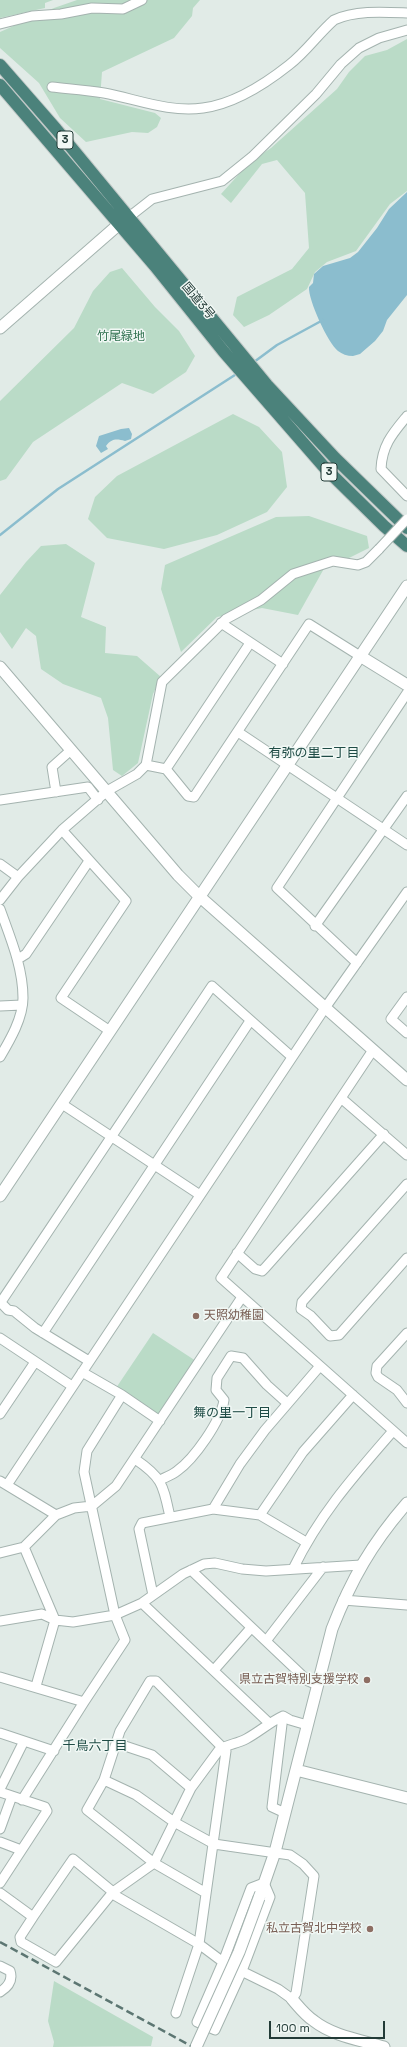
<!DOCTYPE html>
<html>
<head>
<meta charset="utf-8">
<style>
	body { margin:0 }
	#map { position:relative; width:407px; height:2047px; overflow:hidden; background:#e1ebe7; font-family:"Space Grotesk",sans-serif }
	canvas { display:block }
	.scale { position:absolute; left:269px; top:2021px; width:116px; height:18px; box-sizing:border-box; border:2px solid #223b37; border-top:0; padding-left:5px; font-size:12px; line-height:14px; white-space:nowrap; color:#223b37; -webkit-text-stroke:3px #f1f8f5; paint-order:stroke }
</style>
</head>
<body>
<div id="map">
<canvas width="407" height="2047"></canvas>
<div class="scale">100 m</div>
</div>
<script>
const ctx = document.querySelector('canvas').getContext('2d');
ctx.lineJoin = 'round';
function fill(path, color) { ctx.fillStyle = color; ctx.fill(path, 'evenodd'); }
function strokePath(path, color, width, dash) { ctx.strokeStyle = color; ctx.lineWidth = width; ctx.lineCap = dash ? 'butt' : 'round'; ctx.setLineDash(dash || []); ctx.stroke(path); }
function write(font, color, halo, rows, align = 'center') {
  ctx.font = font + ' "Space Grotesk","Noto Sans JP",sans-serif'; ctx.lineWidth = 3; ctx.setLineDash([]); ctx.textBaseline = 'middle'; ctx.strokeStyle = halo; ctx.fillStyle = color; for (const [text, x, y, turn = 0] of rows) {
    ctx.save(); ctx.translate(x, y); ctx.rotate((+turn || 0) * Math.PI / 180); ctx.textAlign = isNaN(turn) ? turn : align; if (halo) ctx.strokeText(text, 0, 0); ctx.fillText(text, 0, 0); ctx.restore();
  }
}
fill(new Path2D(`
	M0 0H53L45 3V8L0 18Z
	M77 0H200L193 8 192 16 174 38 102 72 100 99 155 113 161 118 157 127 148 133 132 132 86 142 60 118 39 83 0 48V32L54 8Z
	M407 39V191L390 204 356 251 327 262 315 272 307 289 269 315 244 327 233 315 237 297 292 269 309 248 305 193 277 160 262 164 231 203 221 194 250 162 271 148 337 89 349 72 365 56 387 50Z
	M122 268 155 307 179 331 195 356 186 372 153 394 122 383 33 442 6 479 0 481V401L74 328 93 291 110 272Z
	M233 414 259 427 282 452 287 487 267 512 217 535 164 549 107 538 88 519 95 497 117 476Z
	M309 516 367 536 369 548 349 558 326 565 298 615 262 608 217 617 181 652 161 589 165 565 276 517Z
	M66 544 95 563 81 617 106 627 105 653 137 656 161 677 153 694 138 763 122 776 113 770 108 718 101 698 63 684 41 669 36 636 26 628 12 649 0 632V595L26 562 41 546Z
	M153 1333 196 1361 160 1414H157L116 1388Z
	M54 1981 153 2037 151 2046 53 2047 54 2042 48 2021Z`), '#badbc7');
fill(new Path2D(`
	M407 192V295L387 320 383 331 375 341 360 354 353 356C347 356 342 354 338 351 328 343 308 300 309 287L313 283 314 274 323 266 350 258 358 252 377 228 389 209Z
	M129 428 132 434 131 439 125 441C117 439 112 438 106 446L108 449 101 453 96 446 99 436 121 429Z`), '#8bbdce');
strokePath(new Path2D(`
	M254 362 277 345 323 320
	M0 535 58 489 238 373`), '#8bbdce', 2.5);
const minor = new Path2D(`
	M0 24 32 16 61 14 92 8 123 9 142 0
	M52 87C70 89 87 90 104 93 136 99 170 113 203 108 234 104 265 84 289 65 306 52 318 34 334 20 355 10 384 12 407 13
	M129 217 152 199 222 181 253 156 316 94 341 64 359 48 379 38 407 30
	M407 416C393 433 382 445 381 469L407 496
	M221 623 283 664
	M238 732 407 845
	M146 765 166 769 188 796 194 797 309 624 360 656
	M166 769 250 643
	M56 792 52 767 71 750
	M0 800 88 787 98 800
	M62 830 126 901 61 998 110 1031
	M0 864 18 877
	M0 900 18 877 62 830 107 791 137 774 146 765 162 682 226 619 261 600 293 574 333 561 358 565 366 562 379 549
	M0 909C10 937 23 967 23 998 23 1018 10 1040 0 1057
	M315 926 407 796
	M18 959 26 954 89 861
	M357 963 277 888 407 693
	M407 997 391 1019 407 1033
	M0 1006 22 1005
	M373 1050 221 1278 407 1443
	M341 1098 407 1155
	M62 1104 200 1195
	M407 1184 302 1302 301 1309 311 1316 330 1336 339 1335 407 1258
	M237 1253 255 1269 262 1271 265 1268 384 1134
	M0 1302 8 1310 14 1311 35 1328 89 1361
	M1 1302 212 986 292 1057
	M43 1333 250 1021
	M407 1333 377 1366 376 1373 378 1377 397 1390 407 1403
	M0 1338 72 1386
	M82 1372 122 1395 160 1421
	M0 1414 35 1362
	M135 1459C163 1478 163 1485 170 1517
	M160 1480C166 1477 172 1475 177 1471 194 1459 221 1421 224 1400L216 1390 217 1378 231 1356 243 1358 267 1385 287 1403
	M0 1481 56 1515
	M7 1485 325 1008 407 892
	M213 1509 240 1464 265 1430 320 1366
	M260 1515 303 1452 353 1395
	M24 1547 55 1620 36 1686
	M0 1553 24 1547 56 1515 74 1508 92 1506 116 1486 242 1297
	M293 1569C320 1514 353 1477 393 1431
	M191 1570 308 1681 317 1685
	M153 1595 139 1529 142 1523 213 1509 260 1515 306 1542
	M343 1600 407 1605
	M142 1603 269 1723
	M0 1621 42 1614 55 1620 73 1622 115 1615 142 1603 183 1574 204 1564 215 1563 242 1569 266 1571 361 1565
	M266 1641 323 1567
	M214 1670 251 1628
	M0 1677 84 1702
	M283 1716 272 1807 285 1813
	M0 1733 54 1751
	M116 1743 152 1755 191 1788
	M104 1780 87 1810 154 1863 206 1893
	M0 1789 24 1741
	M0 1792 45 1807 47 1811 0 1883
	M22 1800 84 1702 125 1640 115 1615 84 1472 87 1451 122 1395
	M0 1829 12 1796
	M0 1842 21 1850
	M264 1883 270 1897 242 1971 215 2030 197 2022 223 1962 251 1888Z
	M0 1893 33 1917 73 1859 113 1892 116 1896 199 1944 223 1962 278 1989 292 1999 296 1993 314 1876 303 1864 290 1855 214 1844 174 1822 136 1795 104 1780 120 1731 150 1681H156L226 1751 199 1944 176 2013
	M33 1917 20 1937 21 1942 56 1962 113 1892 154 1863 191 1788 219 1750C227 1744 237 1744 246 1739 259 1732 270 1722 283 1716L290 1720 307 1725
	M0 1966 10 1971C13 1980 8 1987 0 1992`);
const tertiary = new Path2D(`
	M0 328 125 219
	M360 656 407 685
	M0 667 178 875 199 896 407 1080
	M0 1196 407 586
	M296 1770 407 1798
	M259 1898 275 1852 332 1629C351 1580 372 1543 407 1503
	M292 1999C299 2007 305 2015 314 2021 333 2036 361 2040 384 2047`);
const trunk = new Path2D(`
	M0 65 56 129 267 385 335 458 407 528
	M0 85 155 266 224 352 325 468 384 526 407 546`);
strokePath(minor, '#a4b3af', 11);
strokePath(tertiary, '#a4b3af', 13);
strokePath(trunk, '#c1c8c7', 14);
strokePath(minor, '#fff', 9);
strokePath(tertiary, '#fff', 11);
strokePath(trunk, '#4b827b', 12);
strokePath(new Path2D(`
	M0 1942 193 2047`), '#5c7672', 2.5, [8, 4]);
const minorBridge = new Path2D(`
	M379 549 407 519`);
const tertiaryBridge = new Path2D(`
	M196 2047 239 1952 259 1898`);
strokePath(minorBridge, '#a4b3af', 11, []);
strokePath(tertiaryBridge, '#a4b3af', 13, []);
strokePath(minorBridge, '#fff', 9);
strokePath(tertiaryBridge, '#fff', 11);
for (const [x, y, r, color] of [
	[196,1316,4,"#8d6e63"],
	[367,1680,4,"#8d6e63"],
	[370,1929,4,"#8d6e63"]
]) { const dot = new Path2D(); dot.arc(x, y, r, 0, 2 * Math.PI); ctx.fillStyle = color; ctx.fill(dot); strokePath(dot, '#f1f8f5', 1.5); }
for (const [x, y, w] of [
	[65,140,16],
	[329,472,16]
]) { const box = new Path2D(); box.roundRect(x - w / 2, y - 9, w, 18, 3); ctx.fillStyle = '#f1f8f5'; ctx.fill(box); strokePath(box, '#223b37', 1); }
write('bold 11px', '#223b37', null, [
	["3",65,140],
	["3",329,472]
]);
write('12px', '#223b37', '#f1f8f5', [
	["国道3号",198,301,50]
]);
write('12px', '#2e704e', '#f1f8f5', [
	["竹尾緑地",121,337]
]);
write('12px', '#785e54', '#f1f8f5', [
	["天照幼稚園",204,1316,"left"],
	["県立古賀特別支援学校",359,1680],
	["私立古賀北中学校",362,1929]
], 'right');
write('13px', '#1f4c46', '#f1f8f5', [
	["有弥の里二丁目",314,753],
	["舞の里一丁目",232,1413],
	["千鳥六丁目",95,1746]
]);
</script>
</body>
</html>
